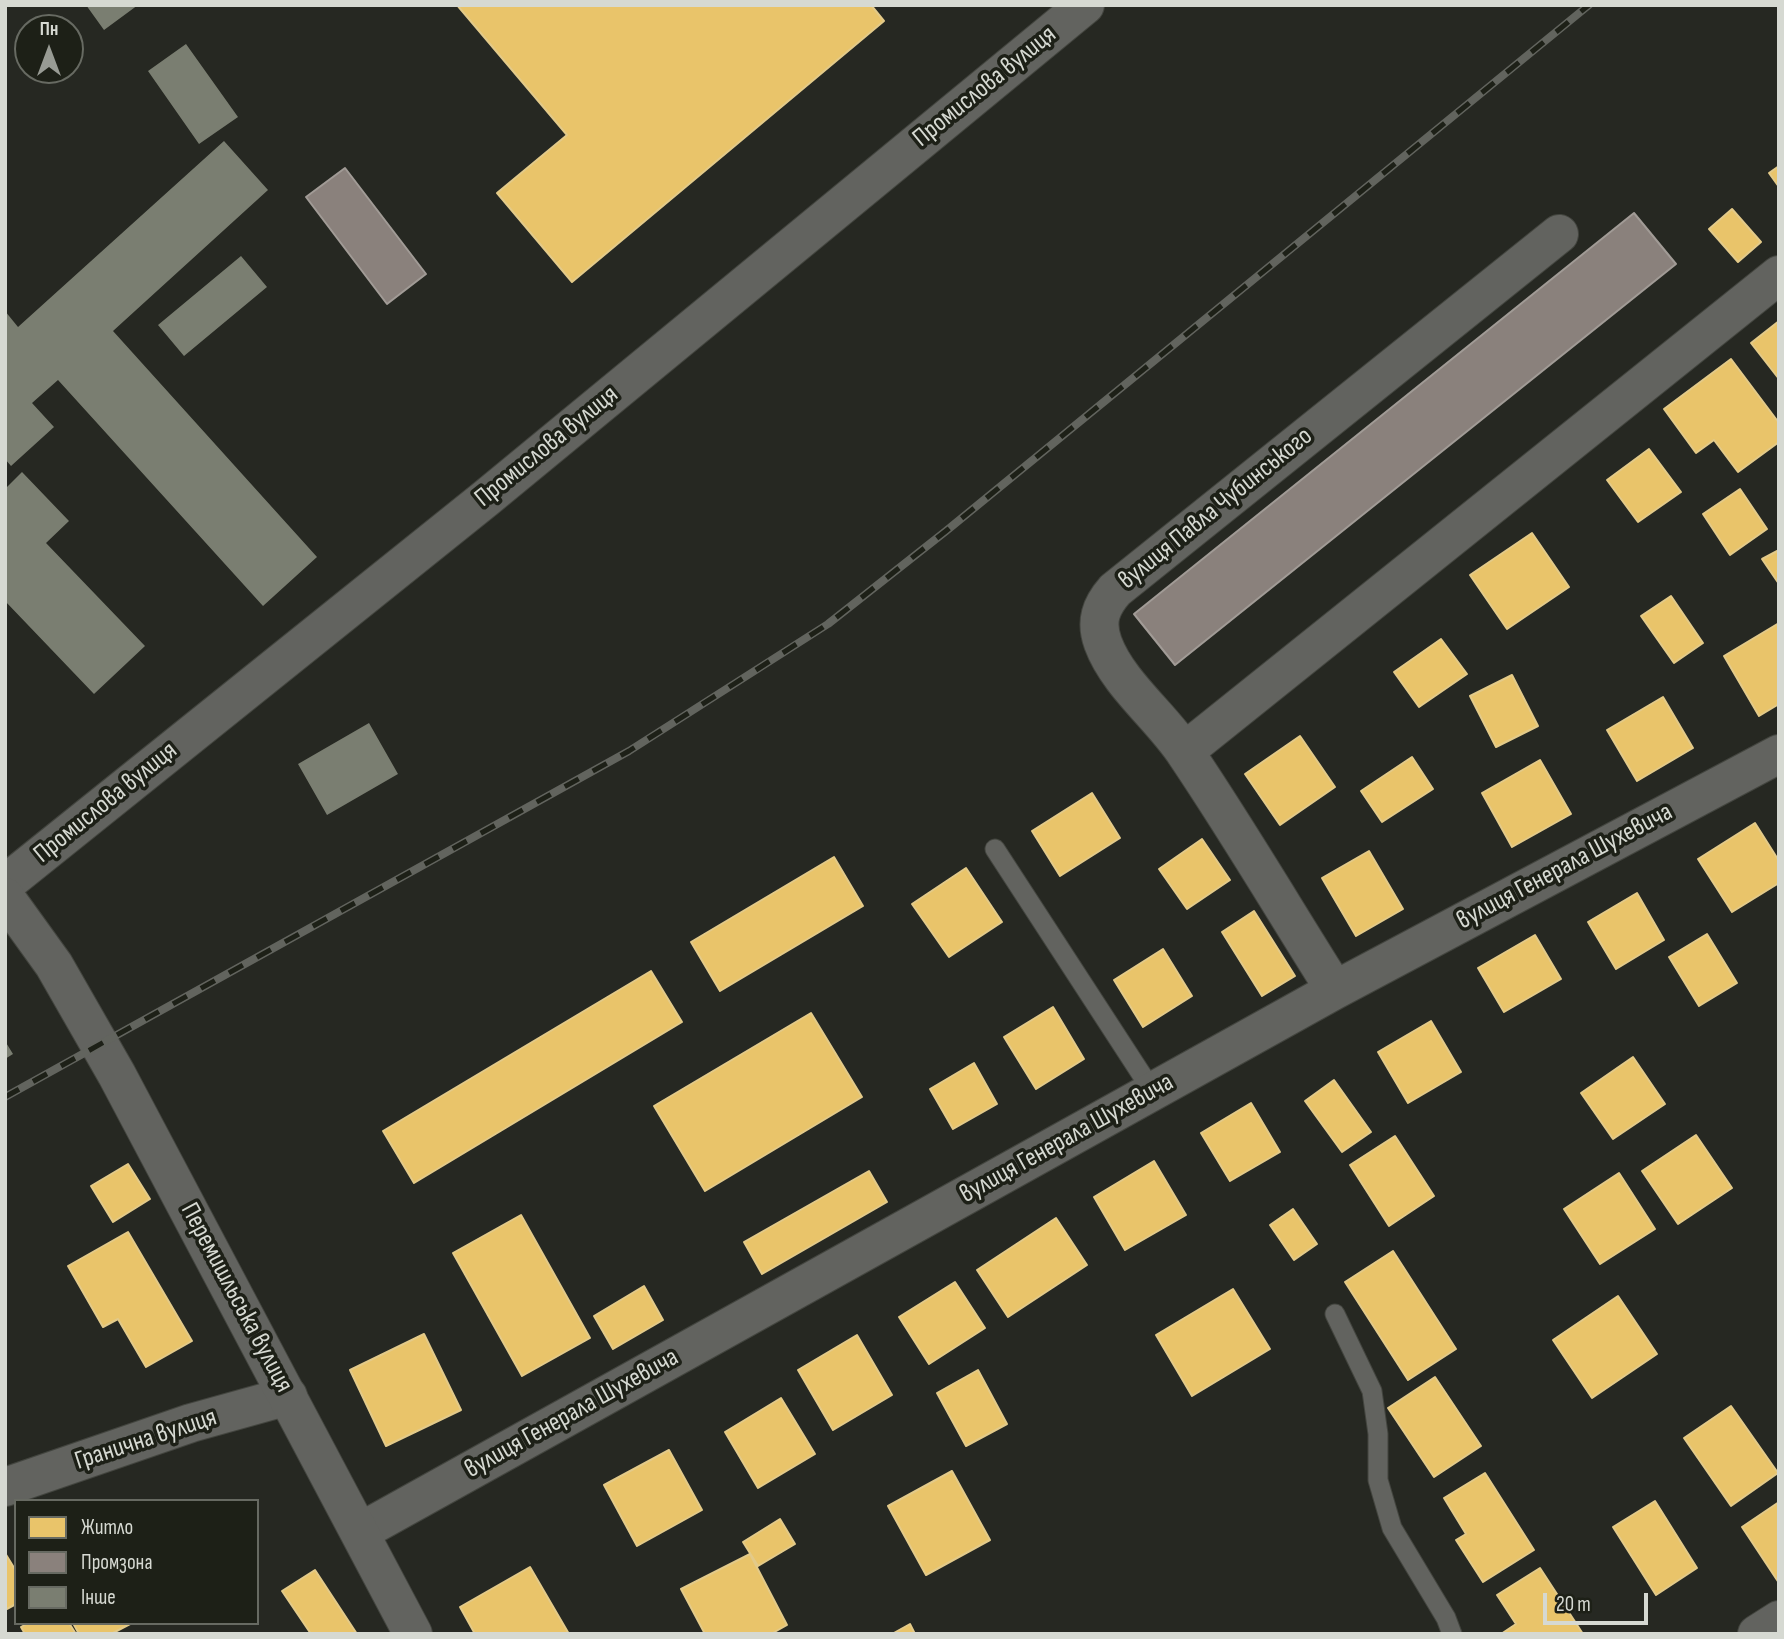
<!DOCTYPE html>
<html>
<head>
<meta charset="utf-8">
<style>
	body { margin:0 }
	#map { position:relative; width:1784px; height:1639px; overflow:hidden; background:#262822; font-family:"Sofia Sans Condensed",sans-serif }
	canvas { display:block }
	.frame { position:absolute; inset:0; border:7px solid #d6d9d2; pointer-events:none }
	.legend { position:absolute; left:14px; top:1499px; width:245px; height:126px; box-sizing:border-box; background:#1d2017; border:2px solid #676a62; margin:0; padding:9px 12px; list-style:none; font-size:21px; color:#d6d9d2 }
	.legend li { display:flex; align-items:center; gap:14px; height:35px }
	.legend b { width:35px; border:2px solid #676a62 }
	.north { position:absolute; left:14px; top:14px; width:70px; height:70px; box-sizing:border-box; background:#1d2017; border:2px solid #676a62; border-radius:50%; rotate:0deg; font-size:19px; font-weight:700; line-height:28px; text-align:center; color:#d6d9d2 }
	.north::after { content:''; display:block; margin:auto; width:24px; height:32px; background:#989b94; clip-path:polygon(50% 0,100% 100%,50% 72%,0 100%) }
	.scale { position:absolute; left:1543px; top:1593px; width:105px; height:32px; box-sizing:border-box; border:4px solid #d6d9d2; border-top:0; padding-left:9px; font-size:21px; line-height:24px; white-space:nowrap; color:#d6d9d2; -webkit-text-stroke:5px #1d2017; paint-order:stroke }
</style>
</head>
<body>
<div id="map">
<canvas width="1784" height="1639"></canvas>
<div class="frame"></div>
<ul class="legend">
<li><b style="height:19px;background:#e9c46a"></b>Житло</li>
<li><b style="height:19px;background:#8a817c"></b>Промзона</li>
<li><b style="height:19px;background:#7a7e71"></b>Інше</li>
</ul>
<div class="north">Пн</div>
<div class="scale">20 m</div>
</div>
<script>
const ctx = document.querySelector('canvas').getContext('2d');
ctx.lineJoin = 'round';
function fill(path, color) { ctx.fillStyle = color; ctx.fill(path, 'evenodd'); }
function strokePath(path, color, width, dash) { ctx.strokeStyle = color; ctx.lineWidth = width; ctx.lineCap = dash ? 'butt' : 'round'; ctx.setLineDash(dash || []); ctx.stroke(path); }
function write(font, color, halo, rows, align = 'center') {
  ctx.font = font + ' "Sofia Sans Condensed",sans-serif'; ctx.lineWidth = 7; ctx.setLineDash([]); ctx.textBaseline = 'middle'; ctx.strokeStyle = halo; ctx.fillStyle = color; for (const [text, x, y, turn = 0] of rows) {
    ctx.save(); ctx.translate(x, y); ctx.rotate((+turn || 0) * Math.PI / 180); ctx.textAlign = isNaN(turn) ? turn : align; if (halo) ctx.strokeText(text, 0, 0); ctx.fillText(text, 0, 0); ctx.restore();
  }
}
const homes = new Path2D(`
	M457 5H871L884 21 572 282 497 193 567 135Z
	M1779 166V187L1769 173Z
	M1732 209 1761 242 1738 262 1709 229Z
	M1779 321V379L1751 343Z
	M1731 359 1779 423V442L1738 472 1714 440 1696 453 1664 409Z
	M1649 449 1681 492 1638 522 1607 480Z
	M1740 489 1767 529 1730 555 1703 514Z
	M1532 533 1569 587 1507 629 1470 575Z
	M1779 550V584L1762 559Z
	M1671 596 1703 643 1674 663 1641 616Z
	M1779 623V704L1759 716 1724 656Z
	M1441 639 1467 674 1419 707 1394 672Z
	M1512 675 1538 726 1496 747 1470 696Z
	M1663 697 1693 748 1637 781 1607 730Z
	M1300 736 1335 787 1280 825 1245 774Z
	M1412 757 1433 789 1382 822 1361 791Z
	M1540 760 1571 814 1512 847 1482 793Z
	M1092 793 1120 838 1060 876 1032 831Z
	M1755 823 1779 861V883L1732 912 1698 859Z
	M1202 839 1230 880 1187 909 1159 869Z
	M1369 851 1403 909 1356 936 1322 878Z
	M834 857 863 906 720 991 691 942Z
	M966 868 1002 922 949 957 912 904Z
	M1637 893 1664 940 1616 969 1588 922Z
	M1254 911 1295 976 1262 996 1222 932Z
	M1707 934 1737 983 1699 1006 1669 957Z
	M1535 935 1561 979 1504 1012 1478 968Z
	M1163 949 1192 996 1143 1027 1114 980Z
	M651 971 682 1022 414 1183 383 1131Z
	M1053 1007 1084 1059 1036 1089 1004 1037Z
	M811 1013 862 1097 705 1191 654 1106Z
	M1431 1021 1461 1072 1408 1103 1378 1052Z
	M1633 1057 1665 1104 1613 1139 1581 1093Z
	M974 1063 997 1104 953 1129 930 1089Z
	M1334 1080 1371 1132 1342 1152 1305 1101Z
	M1251 1103 1280 1152 1230 1181 1201 1133Z
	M1696 1135 1732 1188 1678 1224 1642 1171Z
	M1395 1136 1434 1196 1389 1226 1350 1165Z
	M1154 1161 1186 1215 1125 1250 1094 1197Z
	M128 1164 150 1199 113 1222 91 1186Z
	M869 1171 887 1202 762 1274 744 1242Z
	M1619 1173 1655 1229 1600 1264 1564 1209Z
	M1293 1209 1317 1244 1294 1260 1270 1225Z
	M521 1215 590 1338 522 1376 453 1253Z
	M1056 1218 1087 1265 1008 1317 977 1270Z
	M128 1232 192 1341 146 1367 118 1319 103 1327 68 1266Z
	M1393 1251 1456 1349 1408 1380 1345 1282Z
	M955 1282 985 1328 929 1364 899 1317Z
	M644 1286 663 1320 613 1349 594 1316Z
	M1233 1289 1270 1349 1192 1396 1156 1335Z
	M1618 1296 1657 1354 1592 1398 1553 1340Z
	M424 1334 461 1410 386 1446 350 1370Z
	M857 1335 892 1395 833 1430 798 1370Z
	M978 1370 1007 1424 966 1446 937 1393Z
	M1435 1377 1481 1446 1434 1477 1388 1408Z
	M781 1398 815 1454 758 1488 725 1432Z
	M1731 1406 1778 1473 1731 1506 1684 1438Z
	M669 1450 702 1510 637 1546 604 1485Z
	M952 1471 990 1540 926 1575 888 1506Z
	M1485 1473 1534 1550 1483 1582 1456 1540 1466 1534 1444 1498Z
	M1655 1501 1697 1568 1656 1595 1613 1527Z
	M1779 1502V1583L1742 1527Z
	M780 1519 795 1544 758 1566 743 1542Z
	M5 1553 16 1571V1604L5 1610Z
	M750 1554 787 1625 771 1634H705L681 1589Z
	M530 1567 569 1634H475L460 1607Z
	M1540 1568 1583 1634H1501L1516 1624 1497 1595Z
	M315 1570 357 1634H311L282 1591Z
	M28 1623H69L76 1634H25L21 1627Z
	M73 1623H132L111 1634H79Z
	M910 1624 915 1634H892Z`);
fill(homes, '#e9c46a');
strokePath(homes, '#e3ca89', 2);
const industry = new Path2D(`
	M345 168 426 274 387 304 306 197Z
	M1634 213 1676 264 1175 665 1134 614Z`);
fill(industry, '#8a817c');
strokePath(industry, '#a19b96', 2);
fill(new Path2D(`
	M86 5H138L104 30Z
	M186 44 238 117 199 144 148 71Z
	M224 141 268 190 113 331 317 557 263 606 58 380 32 403 54 427 11 466 5 459V311L18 327Z
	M241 256 267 287 184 356 158 325Z
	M22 472 69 521 46 543 145 646 94 694 5 601V489Z
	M369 723 398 774 327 815 298 764Z
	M5 1041 13 1054 5 1059Z`), '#7a7e71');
const service = new Path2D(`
	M995 849 1153 1092
	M1335 1314 1372 1391 1378 1434V1480L1392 1528 1446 1618 1452 1634`);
const minor = new Path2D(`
	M1185 751 1779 275
	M1335 990C1285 911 1238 831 1186 754 1162 717 1118 684 1103 643 1095 621 1101 606 1115 590L1559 234
	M5 1487 191 1423 288 1396
	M360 1532 1335 990 1779 754
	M1757 1634 1779 1620`);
const tertiary = new Path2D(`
	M5 884 485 499 1085 5`);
const secondary = new Path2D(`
	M5 897 54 965 117 1075 413 1634`);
strokePath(service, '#43453f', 21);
strokePath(minor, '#43453f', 40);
strokePath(tertiary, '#43453f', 40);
strokePath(secondary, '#43453f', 40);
strokePath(service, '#62635f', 19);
strokePath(minor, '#62635f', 38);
strokePath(tertiary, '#62635f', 38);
strokePath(secondary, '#62635f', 38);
const rail = new Path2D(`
	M5 1097 629 751 828 624 946 531 1589 5`);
strokePath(rail, '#62645e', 8);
strokePath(rail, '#1d2017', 5, [16]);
write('26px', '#d6d9d2', '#1d2017', [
	["Промислова вулиця",985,87,-39],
	["Промислова вулиця",547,447,-39],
	["вулиця Павла Чубинського",1216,509,-39],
	["Промислова вулиця",106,803,-39],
	["вулиця Генерала Шухевича",1565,867,-28],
	["вулиця Генерала Шухевича",1067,1139,-29],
	["Перемишльська вулиця",236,1298,62],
	["вулиця Генерала Шухевича",572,1414,-29],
	["Гранична вулиця",146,1440,-18]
]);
</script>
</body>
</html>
